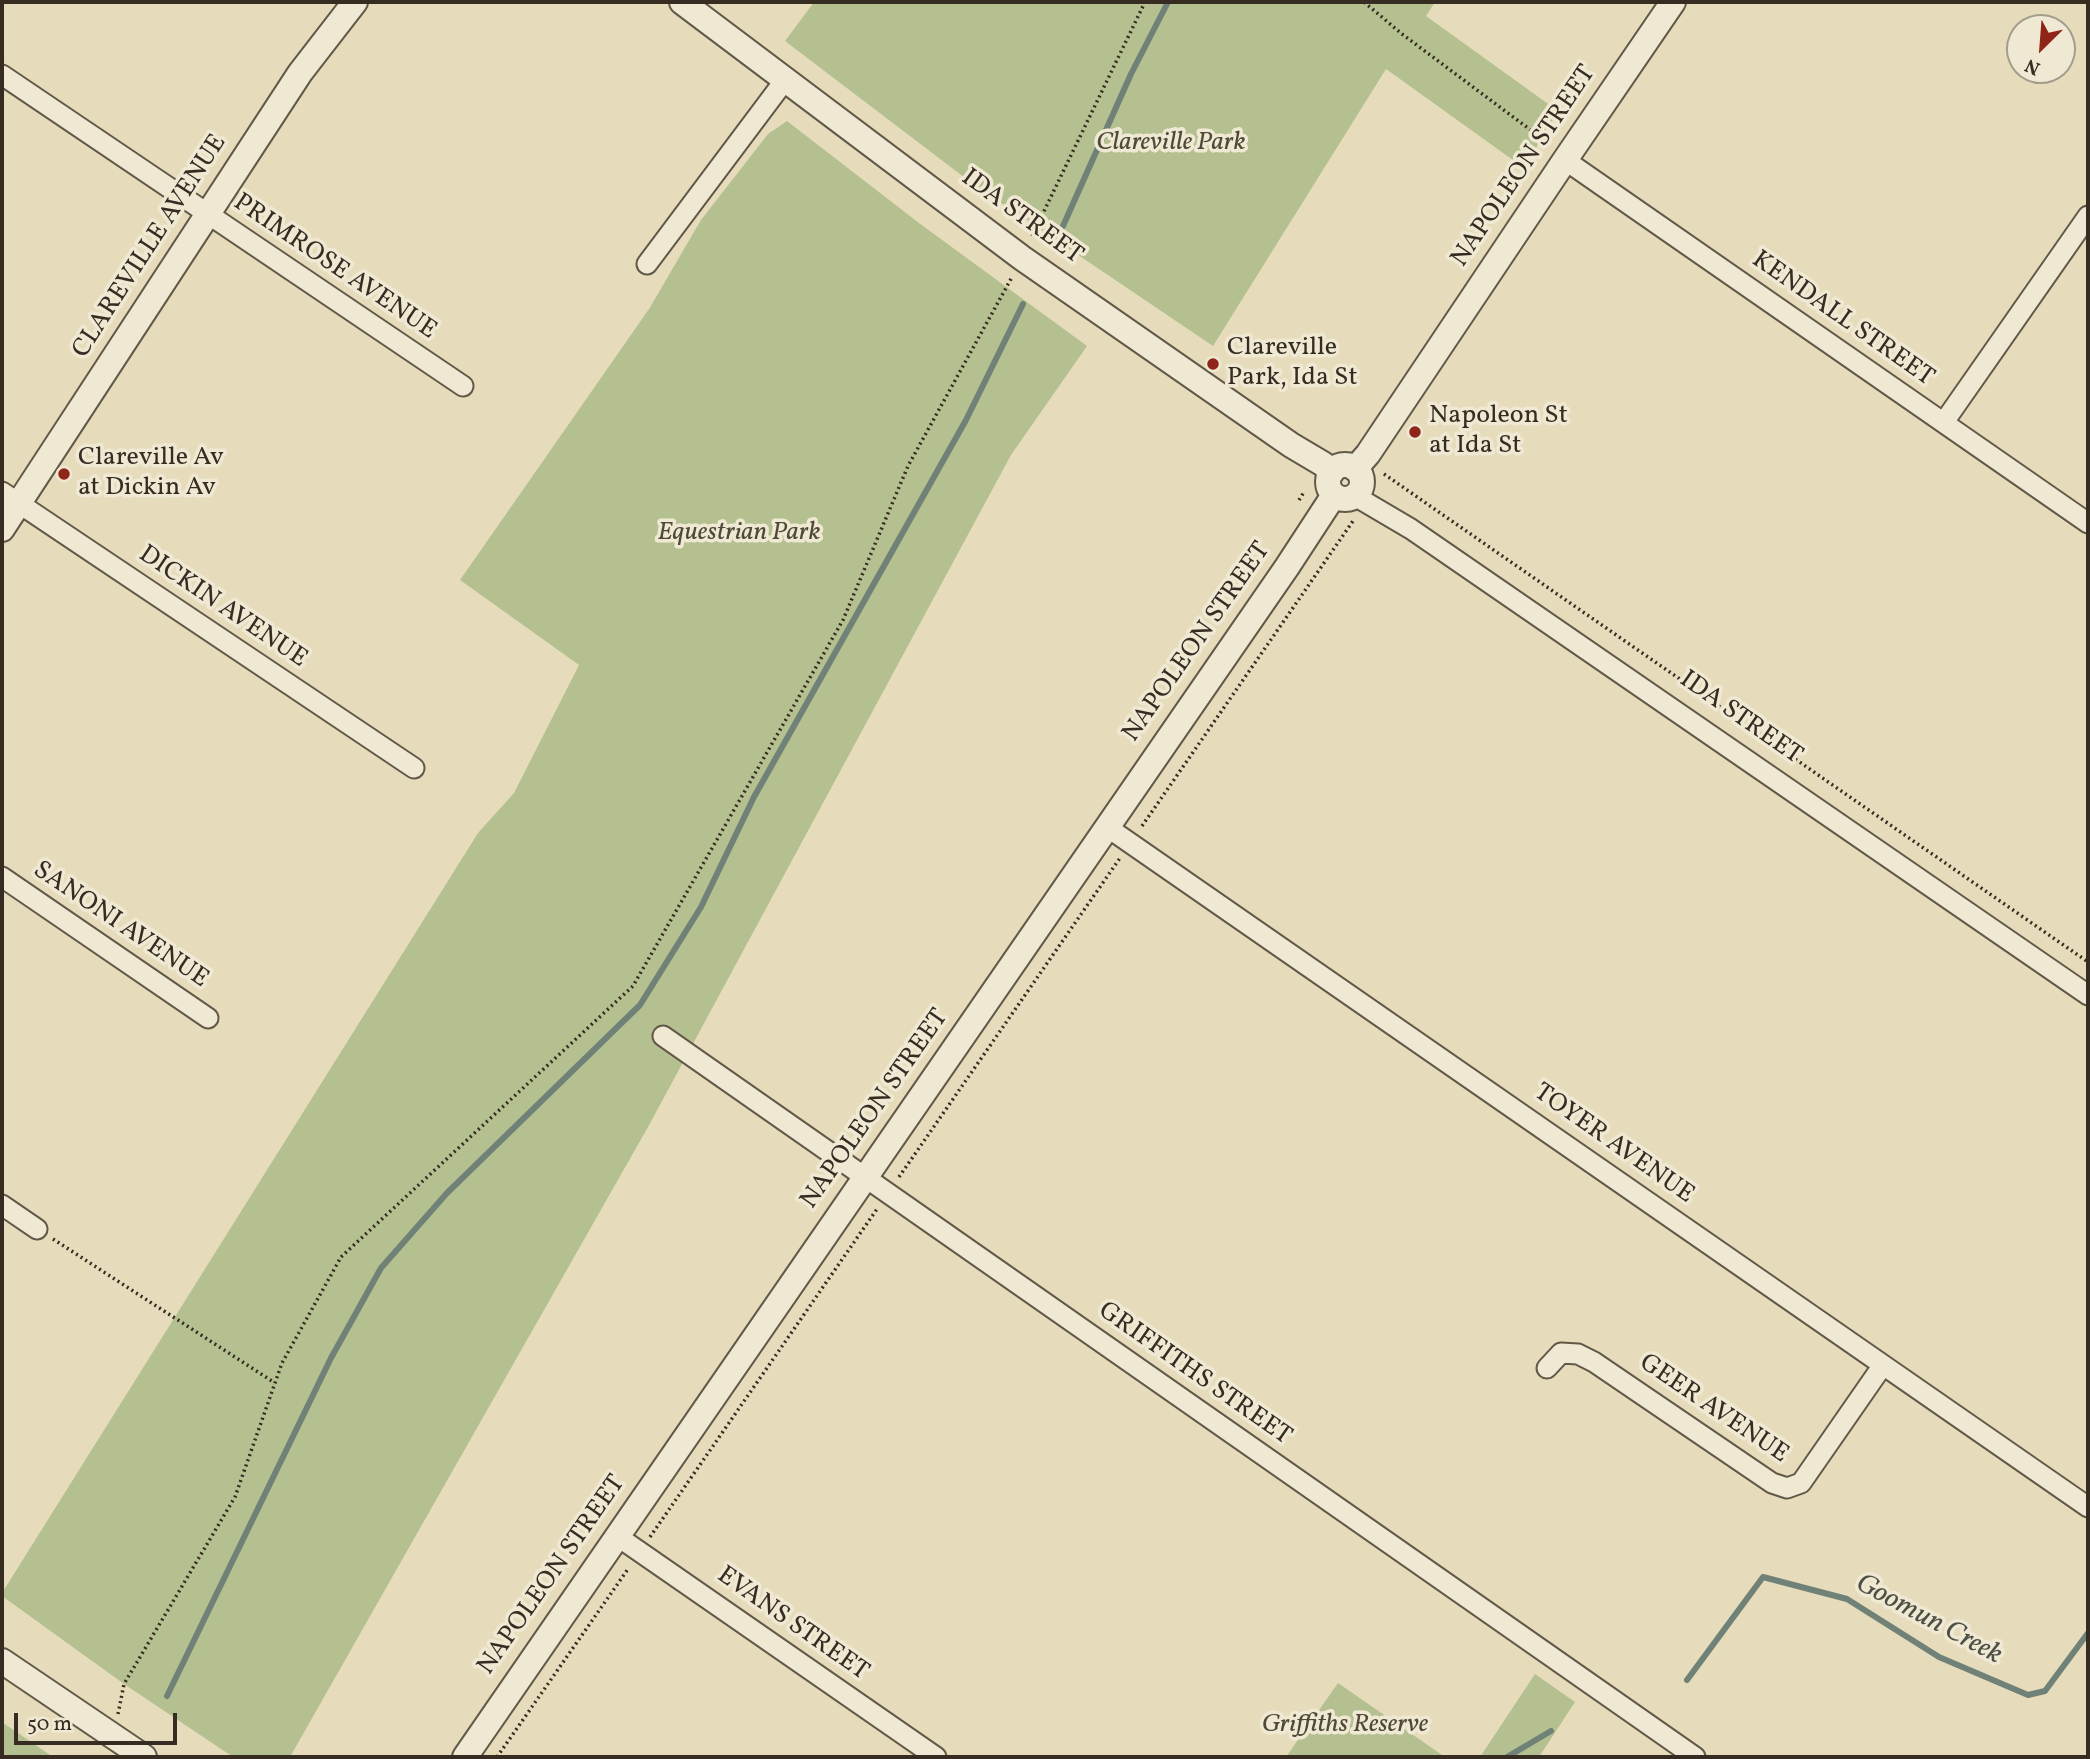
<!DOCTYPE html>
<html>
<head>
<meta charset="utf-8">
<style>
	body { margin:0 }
	#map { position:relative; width:2090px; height:1759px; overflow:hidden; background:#e6dcbb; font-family:Vollkorn,serif }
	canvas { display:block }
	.frame { position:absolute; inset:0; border:4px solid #362c22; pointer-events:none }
	.north { position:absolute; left:2006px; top:14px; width:70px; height:70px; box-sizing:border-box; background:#efe8d3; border:2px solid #a59d8c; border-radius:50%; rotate:205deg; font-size:19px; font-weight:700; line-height:28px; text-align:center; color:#362c22 }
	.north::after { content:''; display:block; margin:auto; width:24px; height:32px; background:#8f2418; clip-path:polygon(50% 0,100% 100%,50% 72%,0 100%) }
	.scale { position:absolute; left:14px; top:1713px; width:163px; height:32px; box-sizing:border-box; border:4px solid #362c22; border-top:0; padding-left:9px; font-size:21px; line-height:24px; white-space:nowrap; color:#362c22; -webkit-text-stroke:5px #efe8d3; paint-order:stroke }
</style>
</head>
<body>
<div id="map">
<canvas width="2090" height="1759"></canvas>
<div class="frame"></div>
<div class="north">N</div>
<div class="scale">50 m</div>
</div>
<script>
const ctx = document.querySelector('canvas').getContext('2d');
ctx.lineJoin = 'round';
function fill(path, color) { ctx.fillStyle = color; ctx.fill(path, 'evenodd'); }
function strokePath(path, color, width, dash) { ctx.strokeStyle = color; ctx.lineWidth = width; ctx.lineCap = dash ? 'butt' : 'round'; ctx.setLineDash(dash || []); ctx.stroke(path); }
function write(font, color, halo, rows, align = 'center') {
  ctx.font = font + ' Vollkorn,serif'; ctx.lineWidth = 7; ctx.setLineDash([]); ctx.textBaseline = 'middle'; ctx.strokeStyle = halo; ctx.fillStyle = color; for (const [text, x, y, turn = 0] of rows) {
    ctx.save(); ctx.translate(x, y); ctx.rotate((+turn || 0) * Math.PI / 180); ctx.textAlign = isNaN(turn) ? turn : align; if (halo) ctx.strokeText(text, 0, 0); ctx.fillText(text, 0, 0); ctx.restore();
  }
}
fill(new Path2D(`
	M814 2H1435L1426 16 1558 111 1524 168 1386 69 1213 346 973 184 785 41Z
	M787 121 919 223 1087 346 1011 455 648 1127 290 1757H233L124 1684 2 1596V1593L478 833 514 793 579 665 460 580 649 309 701 220 768 134Z
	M1535 1674 1575 1702 1539 1757H1480Z
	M1338 1683 1445 1757H1286Z
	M2 1722 53 1757H2Z`), '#b5c090');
strokePath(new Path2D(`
	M1063 226 1131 74 1168 2
	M1687 1680 1763 1577 1847 1599 1939 1657 2028 1695 2045 1691 2088 1633
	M167 1696 331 1358 381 1268 447 1193 640 1005 701 907 754 797 966 420 1023 304
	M1507 1757 1551 1731`), '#708277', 6);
const minor = new Path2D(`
	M2 75 463 386
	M1565 160 2088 523
	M647 264 785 80
	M1944 422 2088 216
	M2 492 414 768
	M1355 496 1411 529 2088 995
	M1107 827 2088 1507
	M2 877 208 1018
	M663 1036 1695 1757
	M2 1205 37 1229
	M1547 1368 1561 1353 1578 1354 1594 1362 1772 1483 1787 1488 1801 1483 1808 1473 1883 1365
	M617 1536 936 1757`);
const tertiary = new Path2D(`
	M682 2 1022 258 1291 445 1323 464 1332 472
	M1328 482a17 17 0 1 1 34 0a17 17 0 1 1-34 0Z
	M1355 469 1368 454 1565 160 1673 2
	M2 529 300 73 355 2
	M2 1661 144 1757
	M465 1757 1287 567 1334 495`);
strokePath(minor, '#625848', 23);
strokePath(tertiary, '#625848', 28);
strokePath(new Path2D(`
	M1364 2 1402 34 1548 143
	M1032 236 1145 2
	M1384 474 2088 962
	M1299 500 1304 492
	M1142 826 1353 521
	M899 1177 1120 858
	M53 1239 275 1383
	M650 1537 877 1209
	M118 1714 124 1684 235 1497 282 1363 341 1257 633 986 843 620 908 466 1012 277
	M497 1757 628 1569`), '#362c22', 3.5, [2, 3.5]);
strokePath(minor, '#efe8d3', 19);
strokePath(tertiary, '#efe8d3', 24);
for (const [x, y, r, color] of [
	[1213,364,7,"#8f2418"],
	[1415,432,7,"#8f2418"],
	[64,474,7,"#8f2418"]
]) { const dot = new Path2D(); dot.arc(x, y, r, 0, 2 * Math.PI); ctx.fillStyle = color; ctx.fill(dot); strokePath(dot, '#efe8d3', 2.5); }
write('italic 26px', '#4f4a38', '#efe8d3', [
	["Clareville Park",1171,144],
	["Equestrian Park",739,534],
	["Griffiths Reserve",1345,1726]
]);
write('26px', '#362c22', '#efe8d3', [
	["NAPOLEON STREET",1525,167,-56],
	["IDA STREET",1021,218,36],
	["CLAREVILLE AVENUE",151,247,-57],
	["PRIMROSE AVENUE",334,268,34],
	["KENDALL STREET",1842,320,35],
	["DICKIN AVENUE",222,608,34],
	["NAPOLEON STREET",1198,643,-55],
	["IDA STREET",1740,719,35],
	["SANONI AVENUE",120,926,34],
	["NAPOLEON STREET",876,1110,-55],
	["TOYER AVENUE",1613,1145,35],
	["GRIFFITHS STREET",1194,1375,35],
	["GEER AVENUE",1713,1410,34],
	["NAPOLEON STREET",553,1576,-55],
	["EVANS STREET",792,1625,35]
]);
write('26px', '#362c22', '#efe8d3', [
	["Clareville",1227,349],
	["Park, Ida St",1227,379],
	["Napoleon St",1429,417],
	["at Ida St",1429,447],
	["Clareville Av",78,459],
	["at Dickin Av",78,489]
], 'left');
write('italic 28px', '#4e5046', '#efe8d3', [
	["Goomun Creek",1928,1621,28]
]);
</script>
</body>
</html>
